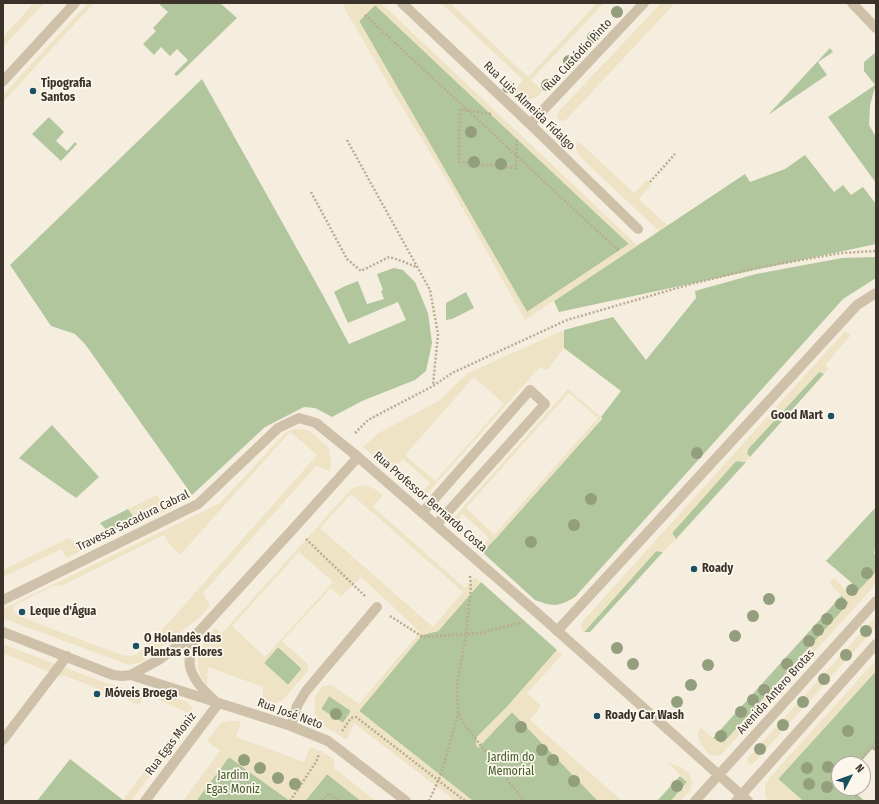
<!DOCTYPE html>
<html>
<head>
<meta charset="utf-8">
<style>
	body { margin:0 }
	#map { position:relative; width:879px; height:804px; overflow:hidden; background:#f5eedf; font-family:"Fira Sans Condensed",sans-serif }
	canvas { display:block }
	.frame { position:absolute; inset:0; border:4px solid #3b322a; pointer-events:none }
	.north { position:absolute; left:831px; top:756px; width:40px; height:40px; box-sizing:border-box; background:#fcf7ec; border:1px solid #afa89e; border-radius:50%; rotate:49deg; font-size:11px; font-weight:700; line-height:16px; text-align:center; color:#3b322a }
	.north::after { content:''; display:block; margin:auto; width:14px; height:18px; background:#1b5061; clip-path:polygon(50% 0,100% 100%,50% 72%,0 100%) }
</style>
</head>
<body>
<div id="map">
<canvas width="879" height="804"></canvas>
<div class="frame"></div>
<div class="north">N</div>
</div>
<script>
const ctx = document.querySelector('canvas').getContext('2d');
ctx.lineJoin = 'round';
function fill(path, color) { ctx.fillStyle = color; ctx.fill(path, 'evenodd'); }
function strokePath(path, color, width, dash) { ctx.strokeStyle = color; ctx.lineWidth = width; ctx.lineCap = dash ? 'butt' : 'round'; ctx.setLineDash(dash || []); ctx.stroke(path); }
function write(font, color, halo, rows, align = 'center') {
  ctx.font = font + ' "Fira Sans Condensed",sans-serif'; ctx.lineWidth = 3.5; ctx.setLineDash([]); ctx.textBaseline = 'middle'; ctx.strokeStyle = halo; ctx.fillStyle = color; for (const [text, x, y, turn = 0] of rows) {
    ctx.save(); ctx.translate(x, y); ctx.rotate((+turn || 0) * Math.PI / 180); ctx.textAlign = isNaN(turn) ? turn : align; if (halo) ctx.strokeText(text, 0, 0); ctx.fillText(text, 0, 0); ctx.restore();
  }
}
fill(new Path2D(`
	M158 3H220L237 18 177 76 174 74 188 60 177 49 170 56 161 47 154 55 143 44 156 31 153 28 168 12Z
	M375 5 629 244 527 312 359 21Z
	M830 48 833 52 818 62 827 75 768 115Z
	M876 52V84L870 105 869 125 876 137V183L828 117 875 85 864 71V62Z
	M202 79 324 297 349 344 406 320 398 302 348 323 334 292 345 286 358 281 367 304 384 299 381 291 383 290 377 274 394 268 403 270 415 282 428 313 432 343 426 371 415 380 362 401 332 417 315 408 304 407 265 427 192 495 85 344 75 334 51 326 10 265Z
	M49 117 64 132 56 141 67 151 75 142 77 144 61 161 32 134Z
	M805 155 834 192 843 185 851 195 863 187 876 204V244L559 312 554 301 745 174 750 182 785 169Z
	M876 257V278L843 299 575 597C558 607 554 607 535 600L482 552 497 537 602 419 601 417 621 391 564 348V330L613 317 646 360 696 298 695 291 756 274 842 258Z
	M466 292 474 308 452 319 446 320V303Z
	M820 371 824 374 750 457 747 454 748 449Z
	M52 425 99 477 76 498 19 458Z
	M738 461 746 462 676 539 672 533 735 462Z
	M876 507V549L874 552 876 558V572L856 595H854L846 590 852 583 826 561Z
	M128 509 137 520 109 533 100 523Z
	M656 551 663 552 590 632H584Z
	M481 582 557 650 506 708 477 737 476 744 478 747 512 712 598 801H473L359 711 422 635 438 631Z
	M842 595 849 603 727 739 721 743 713 738Z
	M278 647 302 669 288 685 264 663Z
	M876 671V752L872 749 859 764H839V788H850L865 801H803L778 779Z
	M329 696 351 711 343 723 321 709Z
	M229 757 290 801H196Z
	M70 759 123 800 122 801H37Z
	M327 774 361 801H305Z
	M680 776 687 782 671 801H657Z`), '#b1c69d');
fill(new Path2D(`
	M34 3H44L3 47V37Z
	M88 3H94L3 102V95Z
	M346 3H381L637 245 525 320 448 182 396 97 343 6ZM375 5 517 139 629 244 527 312 359 21Z
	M441 3H450L528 77 597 3H604L531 80 543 91 540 95 532 99 522 100 513 93 523 80Z
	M661 3H675L567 119 564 121 560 120 557 117 558 112Z
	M577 140 634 193 647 180 650 182 652 184 639 199 667 225 659 231 579 156 576 148Z
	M564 330V348L547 370 540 367 422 499 419 496 430 483 403 459 391 471 363 447 379 433 440 400 468 373ZM474 377 504 404 435 481 405 455Z
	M844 332H847L851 335 825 365 829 369 824 374 820 372 818 373 748 449 747 454 750 457 746 462 738 461 735 462 672 533 676 539 663 552 656 551 584 632 581 628V623Z
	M568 389 602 418 497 537 482 552 480 549 489 538 463 514 453 526 450 522ZM569 393 598 418 494 535 466 508Z
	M293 429H302L310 431 329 448 331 464 330 471 316 466 203 593 210 606 199 618 142 662 129 665 5 619 3 618V609L7 607 220 503 285 433ZM290 432 317 455 172 619 148 645 136 655 130 656 122 655 47 627 17 615 14 612 13 610 15 605 51 587 58 585 62 586 164 535 169 544 180 555Z
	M364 485 375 489 383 495 373 507 465 588 475 577 481 582 438 631 422 635 359 711 473 801H455L354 723 347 740 321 724 315 715 314 704 315 697 322 686 328 685 333 686 359 704 420 632 361 577 341 597 331 588 282 641 308 664V671L284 699 274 704 263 705V687L208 667 207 685 201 677 198 667V657L207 637 215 628 222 633 352 488ZM351 494 463 592 433 627 320 528ZM299 552 333 582 265 657 232 626ZM278 647 302 668 288 685 264 663ZM329 696 351 711 343 723 321 709Z
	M157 495 165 506 174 501 177 506 66 558 62 549 3 577V570L69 538 81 547 136 520 128 509Z
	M876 572V584L721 755 712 756 706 751 700 743 698 734 700 727 719 743H721L727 739 849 603 829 583 834 578 846 590 854 595Z
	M876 616V627L753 764 750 765 747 762V759Z
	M3 644 106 683 124 688H149L187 702 192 707 193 719 131 801H122L188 713 144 693 140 705 63 675 61 677 3 653Z
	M557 650 562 655 527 693 541 706 530 720 622 801H598L512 712 478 748 476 744 477 737 506 708Z
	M876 660V671L778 779 803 801H767L765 792V784L773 774Z
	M229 721H241L236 737 304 762 310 747 321 751 334 759V768L376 801H361L327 774 305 801H290L229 757 196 801H183L220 751 207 741 221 723Z
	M668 763 681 767 689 773 692 782 691 790 681 801H671L687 782Z`), '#eee3c5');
strokePath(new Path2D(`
	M365 15 619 251
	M491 114 460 109 459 162 516 168 517 139
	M347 140 430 290 438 334 433 385
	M650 182 675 154
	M311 192 347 259 361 271 389 257 402 261 416 267
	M355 433 368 420 433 386 452 373 567 320 691 284 756 268 841 253 876 251
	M306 539 365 596
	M470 576 471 587 466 634 457 686 458 713 464 724 524 801
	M390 616 423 637 481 633 523 622
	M342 731 351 718 356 717 465 801
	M872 747 876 742
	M857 764 872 747 876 750
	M846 788 861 801
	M290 801 316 762 319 754
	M322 801 329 793 338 801
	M429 801 442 772 458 713`), '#baab93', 2.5, [2, 2]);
strokePath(new Path2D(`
	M402 3 530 124 638 229
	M852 3 876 28
	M3 81 75 3
	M530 124 644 3
	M422 513 530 390 545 404 436 525
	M3 600 198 504 278 428 299 418 316 423 358 457 543 618 748 801
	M557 631 857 305 876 293
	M3 632 113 675 122 676 131 675 291 726 328 741 406 801
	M196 635C193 645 188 656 190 666 192 678 205 692 214 700
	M131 675 160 659 179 645 196 635 294 528 358 457
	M291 726 297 706 306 691 377 607
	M3 740 67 656
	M145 801 218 704
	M695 801 876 601
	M736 801 876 644`), '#cec0a9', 10);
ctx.fillStyle = '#939e7c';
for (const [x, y] of [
	[617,12],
	[593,37],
	[569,61],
	[547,85],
	[508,87],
	[471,132],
	[474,162],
	[501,164],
	[697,453],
	[591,499],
	[574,525],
	[531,542],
	[867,573],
	[852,590],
	[769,599],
	[841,604],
	[753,616],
	[827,619],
	[818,630],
	[866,631],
	[735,636],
	[809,641],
	[617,648],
	[846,655],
	[633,664],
	[787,664],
	[708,665],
	[824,679],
	[691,685],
	[764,690],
	[753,700],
	[677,702],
	[803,702],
	[741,712],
	[336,714],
	[783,725],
	[521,727],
	[848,731],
	[721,736],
	[760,749],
	[542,750],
	[244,760],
	[553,760],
	[828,767],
	[260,768],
	[807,768],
	[278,778],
	[574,781],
	[295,784],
	[809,784],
	[677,786],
	[827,787]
]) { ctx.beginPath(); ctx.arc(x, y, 6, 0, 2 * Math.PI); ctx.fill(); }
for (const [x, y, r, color] of [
	[33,91,4,"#1b5061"],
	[831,416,4,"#1b5061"],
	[694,569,4,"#1b5061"],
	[22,612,4,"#1b5061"],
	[136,646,4,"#1b5061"],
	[97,694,4,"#1b5061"],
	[597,716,4,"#1b5061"]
]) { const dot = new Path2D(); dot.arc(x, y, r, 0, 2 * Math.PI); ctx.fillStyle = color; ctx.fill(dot); strokePath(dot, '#fcf7ec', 1.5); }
write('12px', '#3b322a', '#fcf7ec', [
	["Rua Custódio Pinto",578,55,-47],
	["Rua Luis Almeida Fidalgo",529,106,44],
	["Rua Professor Bernardo Costa",430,502,41],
	["Travessa Sacadura Cabral",133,521,-26],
	["Avenida Antero Brotas",776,692,-48],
	["Rua José Neto",290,714,20],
	["Rua Egas Moniz",171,744,-53]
]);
write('bold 12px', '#3b322a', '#fcf7ec', [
	["Tipografia",41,84],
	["Santos",41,98],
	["Good Mart",823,416,"right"],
	["Roady",702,569],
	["Leque d'Água",30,612],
	["O Holandês das",144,639],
	["Plantas e Flores",144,653],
	["Móveis Broega",105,694],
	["Roady Car Wash",605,716]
], 'left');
write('12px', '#425c2b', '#fcf7ec', [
	["Jardim do",511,758],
	["Memorial",511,772],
	["Jardim",233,776],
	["Egas Moniz",233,790]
]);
</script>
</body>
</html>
